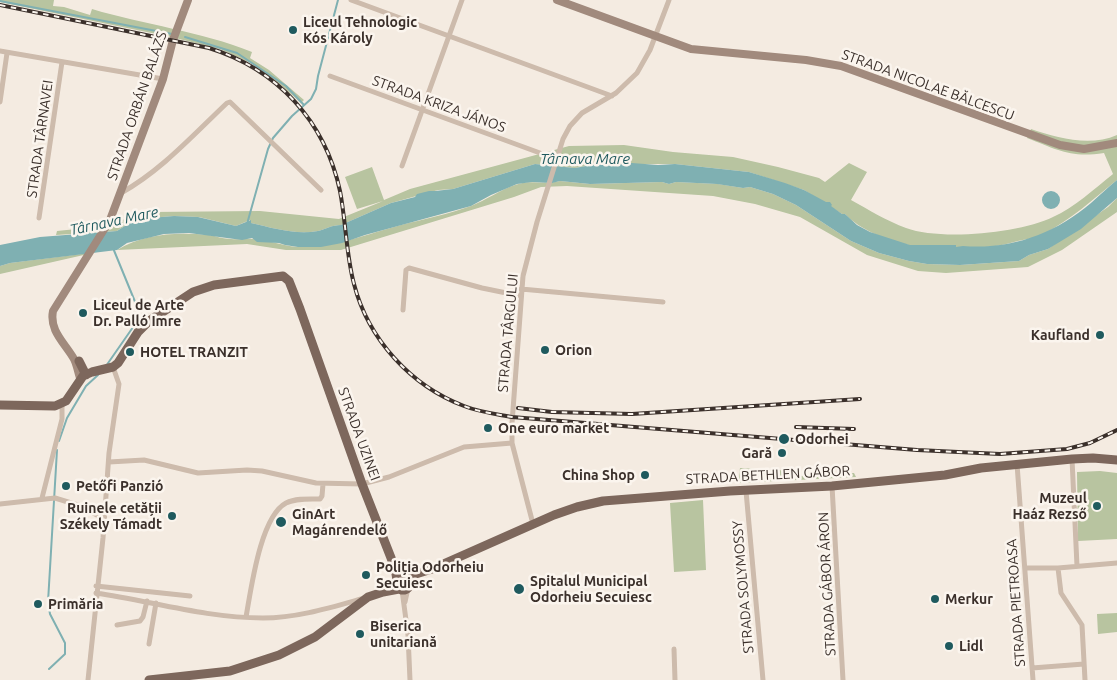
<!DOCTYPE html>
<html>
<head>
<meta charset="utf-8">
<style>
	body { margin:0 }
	canvas { display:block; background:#f4ebe1 }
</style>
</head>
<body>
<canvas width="1117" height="680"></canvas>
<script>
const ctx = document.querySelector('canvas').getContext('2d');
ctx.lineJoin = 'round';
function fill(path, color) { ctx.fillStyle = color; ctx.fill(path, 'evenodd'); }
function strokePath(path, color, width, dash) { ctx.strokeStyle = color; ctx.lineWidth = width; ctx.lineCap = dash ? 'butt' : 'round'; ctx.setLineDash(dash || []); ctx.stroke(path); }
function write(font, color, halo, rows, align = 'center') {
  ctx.font = font + ' Ubuntu,sans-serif'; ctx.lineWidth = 5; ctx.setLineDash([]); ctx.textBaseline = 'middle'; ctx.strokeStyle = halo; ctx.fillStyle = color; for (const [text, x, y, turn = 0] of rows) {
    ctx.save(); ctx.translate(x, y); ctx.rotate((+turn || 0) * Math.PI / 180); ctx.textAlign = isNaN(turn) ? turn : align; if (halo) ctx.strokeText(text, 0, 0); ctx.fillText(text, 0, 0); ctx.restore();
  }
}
fill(new Path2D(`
	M0 0H54L53 6 64 7 90 15 92 9C145 25 200 31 252 52L250 58 269 70 304 100 301 103 282 86 255 65 220 49 171 37 0 2Z
	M1031 129C1057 138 1090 147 1117 135V180C1093 199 1071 220 1043 234 1034 239 1024 239 1014 242 983 251 952 247 920 245 917 245 913 246 909 245 887 240 860 230 845 214H842L804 190 749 172 675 164H597L575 168 535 164 453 189 438 190 391 203 341 225C332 225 326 229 318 231 295 235 273 228 251 223L250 220 236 226 199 217 174 216 150 218 131 222 117 231 56 235 57 231 116 225 122 220 150 212 260 211 339 219 383 201 357 209 345 177 372 167 384 200 410 189 569 146 624 145 673 152 733 157 778 167 819 178 825 182 849 163 867 172 851 200C869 210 887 221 906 228 941 241 1020 233 1053 217 1075 207 1094 189 1113 174L1104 153C1070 158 1058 150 1027 138Z
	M560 181 590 184 662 182 669 184 676 182 718 184 743 188 750 187 773 194 796 205 851 241 879 253 909 261 927 264 960 265 1019 261 1029 255 1048 249 1108 207 1117 198V212L1062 250 1028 267 946 273 918 271 867 255 800 217 755 204 713 196 567 186 541 187 514 197 341 250H286L247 244 117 250C145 233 177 232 209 235 216 236 223 239 231 239 239 240 246 238 253 239 269 240 283 246 298 247 334 248 367 234 401 225 424 219 449 214 471 206 486 200 500 190 515 185 530 179 545 185 560 181Z
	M97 252 0 274V266L10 263Z
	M740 468 794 471 800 476 854 473 856 477 738 483Z
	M1100 471 1117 473V539L1078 541 1077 472Z
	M703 500 706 570 674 572 670 503Z
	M1117 613V632L1098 634 1097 614Z`), '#b8c4a0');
fill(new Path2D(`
	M632 163 658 165 675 164 749 172 785 183 804 190 826 202H830L832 205 831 206 842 214H845L857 225 870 232 910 245H956V247L963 246C1010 250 1055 234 1091 203 1100 195 1108 187 1117 180V198L1081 229 1048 249 1029 255 1019 261 960 265 927 264 909 261 879 253 851 241 796 205 773 194 750 187 743 188 717 184 676 182 669 184 662 182 590 184 560 181 552 183 532 182 517 184 491 195 471 206 365 235 342 243 321 247H298L285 245 279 243 257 242 252 238 242 240 189 233 164 234 127 243 117 250 10 263 0 266V245L40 237 117 231 131 222 150 218 174 216 198 217 236 226 251 220V223C273 228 295 235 318 231 326 229 332 225 341 225L391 203 415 197 417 194 429 191H435L453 189 535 164 575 168 597 164Z
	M1042 200a9 9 0 1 1 18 0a9 9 0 1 1-18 0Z`), '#7fb0b2');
strokePath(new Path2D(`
	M0 1 172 34
	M185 37 237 53 286 86 304 105
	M247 224 268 149 273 138 292 116 311 99 316 89 318 76 338 0
	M106 366 138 320V309L113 248
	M59 441 67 418 86 386 98 375
	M49 669 65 654V643L50 614 48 602 57 450`), '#7fb0b2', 2);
strokePath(new Path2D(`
	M351 0 612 96
	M0 51 163 79
	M330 76 540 153
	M0 102 7 53
	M402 166 462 0
	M121 193C162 170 193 135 227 103L230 102 321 190
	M39 218 62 62
	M521 289 663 302
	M403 310 406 270 409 268 482 288 521 296
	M1072 459 1077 566
	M109 462 144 460 198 473 247 470 262 471 316 483 362 484 389 477 464 447 512 443
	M1017 464 1033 680
	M832 486 843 680
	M746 491 763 680
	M42 498 62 419V404
	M0 504 55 498 81 506 104 519
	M533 524 512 443V423L523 276 537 222 563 139 570 126 582 113 616 93 637 73 650 50 669 0
	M1025 568H1058L1117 563
	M1058 568 1061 593 1082 625 1085 680
	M96 586 190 596
	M402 590 408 635 410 680
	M96 593C151 601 206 618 263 618 296 618 329 608 361 599
	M405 602 408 588
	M246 617C251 590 260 517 286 503 296 498 309 499 320 499L322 496 323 484
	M117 625 140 621 143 617 147 601
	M149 644 156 603
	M674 649 675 680
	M1032 668 1084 664
	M88 680 103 538 109 453 119 384 113 367`), '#cdbbac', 5);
strokePath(new Path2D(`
	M557 0 691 49 806 60 841 66 1060 145 1084 149 1117 143
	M80 378C78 372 77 365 74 359 65 343 49 331 53 311L110 220 163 79 173 40 188 0`), '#a18a7d', 8);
strokePath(new Path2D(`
	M79 361 86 375
	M0 405 55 406 66 401 83 376 92 372 113 367 118 363 138 332 149 321 193 292 214 285 283 276 289 281 300 309 362 484 395 568 397 580
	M396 583a7 7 0 1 1 14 0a7 7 0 1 1-14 0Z
	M406 577 432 569 554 515 577 507 603 501 730 491 832 486 945 475 981 468 1072 459 1093 458 1117 460
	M149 680 230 671 279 655 315 637 368 597 383 592 399 589`), '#7d675c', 9);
const rail = new Path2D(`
	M0 5 209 48C277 69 325 121 340 191 346 222 346 254 354 284 368 339 411 386 464 406 479 412 496 414 512 417L917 450 1000 454 1067 449 1090 443 1117 430
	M518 408 552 412 632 414 860 399
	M796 427 854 429`);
strokePath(rail, '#3b302b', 4);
strokePath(rail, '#fbf5ee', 2, [5.5]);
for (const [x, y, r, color] of [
	[293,30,5,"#1f5a5e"],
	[83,313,5,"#1f5a5e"],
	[1100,335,5,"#1f5a5e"],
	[545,350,5,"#1f5a5e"],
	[130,352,5,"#1f5a5e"],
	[488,428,5,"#1f5a5e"],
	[784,439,6,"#1f5a5e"],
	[782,453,5,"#1f5a5e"],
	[645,475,5,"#1f5a5e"],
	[66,486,5,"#1f5a5e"],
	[1097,506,5,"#1f5a5e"],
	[172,516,5,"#1f5a5e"],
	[281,522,6,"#1f5a5e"],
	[366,575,5,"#1f5a5e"],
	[519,589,6,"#1f5a5e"],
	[935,599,5,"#1f5a5e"],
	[38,604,5,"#1f5a5e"],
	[360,634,5,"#1f5a5e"],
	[949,646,5,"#1f5a5e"]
]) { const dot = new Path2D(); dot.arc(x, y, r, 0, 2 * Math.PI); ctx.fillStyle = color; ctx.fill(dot); strokePath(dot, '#fbf5ee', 2); }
write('bold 14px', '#3b302b', '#fbf5ee', [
	["Liceul Tehnologic",303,22],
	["Kós Károly",303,38],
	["Liceul de Arte",93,305],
	["Dr. Palló Imre",93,321],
	["Kaufland",1090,335,"right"],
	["Orion",555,350],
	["HOTEL TRANZIT",140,352],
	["One euro market",498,428],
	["Odorhei",795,439],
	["Gară",772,453,"right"],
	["China Shop",635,475,"right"],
	["Petőfi Panzió",76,486],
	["Muzeul",1087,498,"right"],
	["Haáz Rezső",1087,514,"right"],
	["Ruinele cetății",162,508,"right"],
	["Székely Támadt",162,524,"right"],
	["GinArt",292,514],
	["Magánrendelő",292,530],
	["Poliția Odorheiu",376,567],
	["Secuiesc",376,583],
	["Spitalul Municipal",530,581],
	["Odorheiu Secuiesc",530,597],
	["Merkur",945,599],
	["Primăria",48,604],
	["Biserica",370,626],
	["unitariană",370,642],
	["Lidl",959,646]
], 'left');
write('14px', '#3b302b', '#fbf5ee', [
	["STRADA NICOLAE BĂLCESCU",928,85,20],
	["STRADA KRIZA JÁNOS",439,104,20],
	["STRADA ORBÁN BALÁZS",137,106,-71],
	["STRADA TÂRNAVEI",40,139,-82],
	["STRADA TÂRGULUI",508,333,-85],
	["STRADA UZINEI",359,434,70],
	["STRADA BETHLEN GÁBOR",768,475,-3],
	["STRADA GÁBOR ÁRON",827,584,-93],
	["STRADA SOLYMOSSY",743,587,-95],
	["STRADA PIETROASA",1016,603,-94]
]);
write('italic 15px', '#1f5a5e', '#fbf5ee', [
	["Târnava Mare",585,159],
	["Târnava Mare",114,221,-12]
]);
</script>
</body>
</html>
